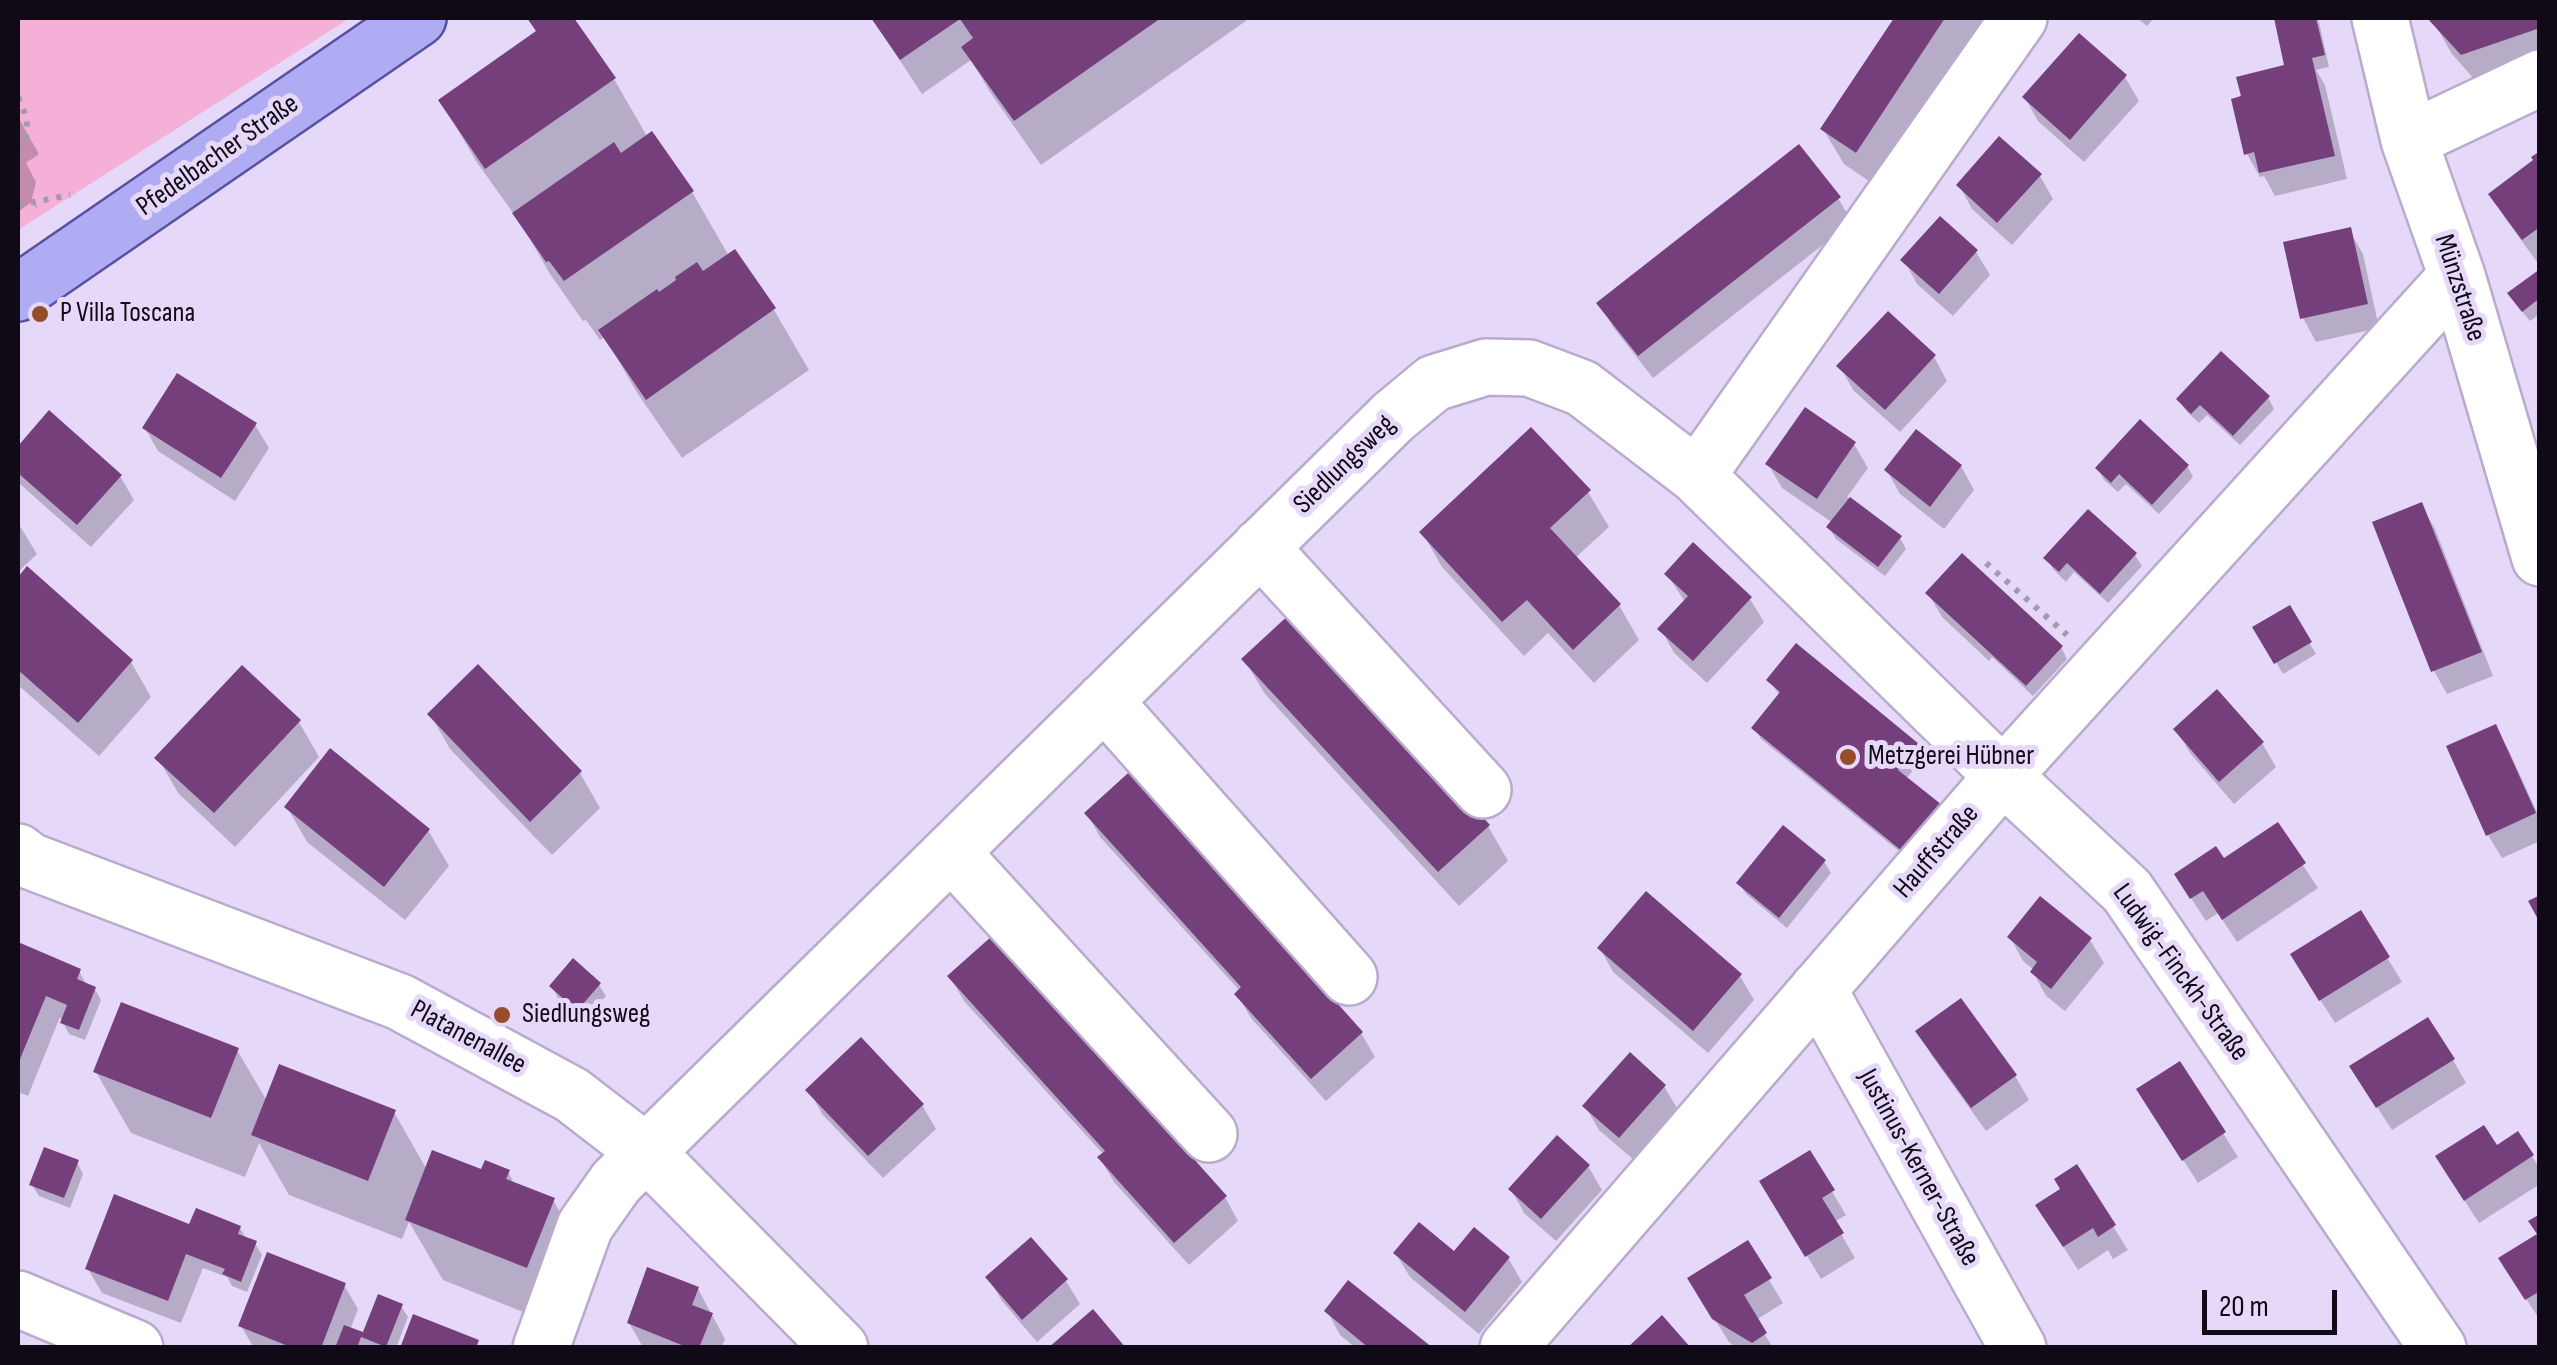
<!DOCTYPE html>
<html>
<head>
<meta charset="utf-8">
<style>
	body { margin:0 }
	#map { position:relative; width:2557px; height:1365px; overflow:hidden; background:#e5d8f9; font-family:"Sofia Sans Condensed",sans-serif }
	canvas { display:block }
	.frame { position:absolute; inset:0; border:20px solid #0f0a15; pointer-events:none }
	.scale { position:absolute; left:2202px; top:1290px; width:135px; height:45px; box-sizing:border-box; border:5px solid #0f0a15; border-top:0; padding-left:12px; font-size:30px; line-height:35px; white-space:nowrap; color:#0f0a15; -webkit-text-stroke:8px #e5d8f9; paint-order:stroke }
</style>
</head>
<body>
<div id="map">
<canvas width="2557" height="1365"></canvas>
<div class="frame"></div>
<div class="scale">20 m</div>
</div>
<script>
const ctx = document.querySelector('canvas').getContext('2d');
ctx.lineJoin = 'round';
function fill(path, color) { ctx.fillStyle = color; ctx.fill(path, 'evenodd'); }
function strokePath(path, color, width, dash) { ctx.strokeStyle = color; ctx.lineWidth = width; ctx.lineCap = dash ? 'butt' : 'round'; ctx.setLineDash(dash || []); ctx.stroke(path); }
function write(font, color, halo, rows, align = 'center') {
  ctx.font = font + ' "Sofia Sans Condensed",sans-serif'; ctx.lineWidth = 10; ctx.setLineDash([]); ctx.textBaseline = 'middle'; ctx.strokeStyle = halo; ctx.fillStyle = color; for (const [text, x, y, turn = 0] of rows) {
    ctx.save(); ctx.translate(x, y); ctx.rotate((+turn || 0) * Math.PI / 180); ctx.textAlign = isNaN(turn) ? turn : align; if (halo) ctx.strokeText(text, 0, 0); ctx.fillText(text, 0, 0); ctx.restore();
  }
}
fill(new Path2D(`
	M18 18H350L18 230Z`), '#f5b0d7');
fill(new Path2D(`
	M529 18H570L614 79 648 138 692 192 729 256 734 253 774 310 809 370 682 458 636 391 605 337 600 340 586 320 583 321 550 274 523 227 476 161 441 101 539 33Z
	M872 18H1250L1041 165 990 92 971 60 922 94Z
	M1897 18H1987L1876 186 1844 164 1823 129Z
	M2137 18H2154L2147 26Z
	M2277 18H2318L2329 67 2316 70 2325 85 2347 179 2275 196 2264 176 2260 177 2247 154 2289 67Z
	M2431 18H2540V70L2483 89 2452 54Z
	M2080 36 2125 77 2139 101 2084 162 2038 121 2025 98Z
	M18 117 39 154 26 163 36 182 32 198 38 208 30 203 18 212Z
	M2540 154V260L2537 262 2505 218 2491 195 2536 161Z
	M2040 176 2053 199 2012 245 1972 209 1959 185Z
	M1838 198 1852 222 1653 378 1613 327 1600 303Z
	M2349 230 2363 254 2379 328 2316 342 2303 318Z
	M1976 252 1990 275 1953 316 1917 284 1904 260Z
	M2540 272V320L2537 316 2530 321 2517 305Z
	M1934 357 1947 381 1900 432 1853 390 1840 366Z
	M2268 397 2274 409 2240 445 2207 415 2199 423 2186 411 2179 400Z
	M49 414 120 476 134 500 91 547 21 485 18 480V449Z
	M255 425 269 448 235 501 158 451 145 428Z
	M1854 444 1868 468 1847 497 1900 538 1906 549 1885 576 1836 539 1829 528 1833 523 1782 488 1768 464Z
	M1961 466 1974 490 1944 529 1900 494 1887 471Z
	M2187 466 2193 477 2159 514 2126 484 2118 492 2104 480 2098 469Z
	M1588 492 1609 527 1575 558 1619 605 1639 640 1594 683 1548 633 1524 656 1442 567 1422 532Z
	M2421 505 2435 529 2493 676 2447 694 2434 671Z
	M2088 512 2135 555 2142 566 2108 603 2074 572 2066 582 2053 569 2046 558Z
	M18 523 37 554 18 572Z
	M27 570 131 662 151 697 99 756 18 685V581Z
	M1667 574 1750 599 1764 622 1707 683 1674 653 1661 629 1685 602Z
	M1928 593 2061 647 2067 659 2033 696 1992 657 1989 661 1942 617Z
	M2289 608 2316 654 2283 674 2256 628Z
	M1244 659 1488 826 1508 861 1459 906 1265 694Z
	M1769 680 1918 745 1924 757 1906 779 1916 865 1761 739 1754 728 1780 696Z
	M430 714 580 773 600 808 552 855 450 749Z
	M299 722 319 757 235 847 178 793 158 758Z
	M2495 727 2509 751 2540 819V841L2502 858 2488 835Z
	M2176 729 2262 743 2276 767 2234 804 2190 753Z
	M287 807 428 830 449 866 405 920 307 842Z
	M1087 813 1302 968 1361 1033 1375 1057 1326 1101 1251 1018 1237 994 1240 991 1100 837Z
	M2277 826 2318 888 2237 942 2218 913 2206 921 2191 898 2223 862Z
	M1784 828 1824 862 1831 873 1787 928 1746 894 1739 883Z
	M1646 895 1740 976 1754 1000 1708 1053 1613 972 1600 948Z
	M2360 913 2402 982 2335 1023 2307 979Z
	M1000 932 1170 1129 1166 1132 1225 1197 1238 1221 1189 1265 1114 1182 1100 1158 1104 1155 964 1001 950 977Z
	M2010 937 2090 940 2104 963 2065 1011 2046 996 2033 972 2034 970 2023 961Z
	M18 946 79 971 87 986 95 989 101 1000 85 1040 69 1034 60 1017 28 1096 18 1092Z
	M599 985 606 996 585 1020 558 998 552 986Z
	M1918 1032 2015 1076 2029 1100 1986 1131 1932 1056Z
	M237 1050 267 1101 394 1112 427 1170 508 1172 515 1185 553 1200 588 1260 561 1327 443 1280 409 1222 402 1239 289 1195 259 1143 245 1177 131 1133 96 1072Z
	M2453 1060 2466 1083 2392 1130 2366 1090Z
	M2179 1064 2238 1157 2198 1183 2153 1113Z
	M1664 1086 1678 1110 1634 1160 1599 1130 1585 1106Z
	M809 1090 922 1105 936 1129 883 1178 822 1114Z
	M2496 1148 2532 1156 2540 1169V1184L2479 1223 2452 1181Z
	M1809 1153 1846 1215 1834 1222 1855 1258 1821 1279 1762 1182Z
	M77 1162 83 1174 70 1208 39 1196 32 1185Z
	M1588 1166 1602 1190 1556 1241 1524 1213 1511 1189Z
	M2076 1168 2128 1250 2113 1259 2108 1250 2078 1270 2052 1229 2063 1190Z
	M2540 1217V1320L2515 1282 2539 1235Z
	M191 1227 240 1228 247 1240 255 1243 262 1255 247 1292 232 1286 227 1277 203 1268 181 1323 102 1293 88 1269Z
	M1747 1244 1783 1303 1756 1320 1773 1348H1737L1729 1342 1704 1302Z
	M1396 1254 1508 1258 1522 1282 1479 1334 1410 1277Z
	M988 1278 1066 1281 1080 1304 1037 1342 1002 1301Z
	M344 1285 358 1309 350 1330 364 1335 401 1306 408 1317 396 1348H254L241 1326Z
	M698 1289 725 1339 721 1348 643 1347 629 1323Z
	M1327 1311 1429 1348H1356L1340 1335Z`), '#0003');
fill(new Path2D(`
	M527 18H574L616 78 485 169 438 100 536 31Z
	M871 18H1161L1014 121 961 47 973 38 960 19 900 60Z
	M1894 18H1945L1856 153 1820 129Z
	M2274 18H2316L2325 55 2312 58 2335 156 2259 173 2254 152 2244 155 2231 99 2241 96 2236 77 2284 65Z
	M2427 18H2540V28L2461 55Z
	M2079 33 2127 75 2070 140 2022 97Z
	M652 131 694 191 564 281 549 261 546 262 512 213 614 142 621 153Z
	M1999 136 2042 174 1997 223 1956 185Z
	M1799 144 1841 197 1638 356 1596 303Z
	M2540 151V227L2522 240 2488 194 2533 160 2531 157Z
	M1940 216 1978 250 1939 294 1900 260Z
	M2351 227 2368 304 2300 319 2283 242Z
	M735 249 776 308 646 400 598 330 657 289 659 292 676 280 675 277 697 262 703 271Z
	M2540 269V298L2522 312 2507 293Z
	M1888 311 1936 355 1885 410 1836 366Z
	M2221 351 2270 396 2233 436 2200 405 2191 414 2176 399Z
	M177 373 257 423 221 478 142 428Z
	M1805 407 1856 442 1817 499 1765 464Z
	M49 410 122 475 77 525 18 473V446Z
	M2140 419 2189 465 2152 505 2119 474 2111 483 2095 468Z
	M1531 427 1591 490 1550 528 1621 604 1573 650 1527 600 1502 622 1419 532Z
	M1916 429 1962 465 1930 507 1884 470Z
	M1850 497 1902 536 1878 567 1826 527Z
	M2422 502 2482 652 2431 672 2372 522Z
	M2088 509 2137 553 2100 594 2067 563 2059 572 2043 558Z
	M1693 542 1752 597 1693 661 1657 629 1688 596 1664 574Z
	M1962 553 2063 646 2026 686 1925 593Z
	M27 566 133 660 78 723 18 670V577Z
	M2290 605 2312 642 2274 664 2252 627Z
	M1293 611 1490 825 1438 872 1241 659Z
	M1796 643 1919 744 1898 770 1947 809 1908 856 1751 728 1780 692 1766 680Z
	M478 664 582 771 530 822 427 714Z
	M242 665 301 720 214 813 154 758Z
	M2217 689 2264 742 2219 782 2173 729Z
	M2496 724 2536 813 2486 836 2446 746Z
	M330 748 430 829 384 887 284 807Z
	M1137 765 1286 946 1363 1032 1311 1079 1234 994 1241 987 1084 813Z
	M2278 822 2306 863 2222 920 2203 891 2190 899 2174 874 2216 846 2224 858Z
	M1783 825 1826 860 1779 918 1736 883Z
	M1646 891 1742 974 1693 1031 1597 948Z
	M2540 895V923L2528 901Z
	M2040 896 2092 938 2051 989 2030 972 2037 962 2007 937Z
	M2361 910 2390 957 2319 1001 2290 954Z
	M1001 928 1158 1103 1150 1110 1227 1196 1174 1243 1097 1157 1105 1151 947 976Z
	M18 942 81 969 77 979 96 987 79 1030 60 1023 67 1005 46 996 18 1064Z
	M573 958 601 983 577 1011 549 986Z
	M1961 998 2017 1075 1971 1108 1915 1031Z
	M121 1002 239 1048 211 1118 93 1072Z
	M2428 1017 2455 1059 2376 1108 2349 1066Z
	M861 1037 924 1104 868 1156 805 1090Z
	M1630 1052 1666 1085 1619 1138 1582 1106Z
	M2180 1061 2226 1132 2182 1161 2136 1089Z
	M279 1064 396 1110 368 1181 251 1135Z
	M2484 1125 2497 1145 2518 1131 2534 1155 2464 1201 2435 1156Z
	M1557 1135 1590 1165 1541 1219 1508 1189Z
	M44 1147 79 1160 64 1198 29 1185Z
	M432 1150 481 1169 485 1160 510 1170 506 1179 555 1198 527 1268 405 1220Z
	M1810 1150 1835 1190 1822 1198 1844 1233 1805 1257 1759 1181Z
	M2077 1164 2116 1225 2098 1237 2093 1228 2063 1247 2035 1205 2060 1189 2054 1179Z
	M114 1194 189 1224 196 1208 241 1226 238 1234 257 1241 241 1282 222 1274 225 1269 186 1254 168 1301 85 1269Z
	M2540 1214V1291L2525 1300 2498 1258 2537 1234 2528 1221Z
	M1419 1222 1454 1251 1474 1227 1510 1257 1465 1312 1393 1253Z
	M1031 1237 1068 1279 1022 1320 985 1277Z
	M1748 1240 1772 1278 1744 1295 1767 1333 1752 1343 1712 1319 1687 1278Z
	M267 1252 346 1283 321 1348H293L238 1326Z
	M647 1267 699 1287 692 1305 713 1313 699 1348H689L627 1323Z
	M1348 1280 1433 1348H1369L1324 1311Z
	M378 1294 403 1304 386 1347 361 1337 357 1348H335L344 1325 363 1332Z
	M1093 1309 1126 1348H1048Z
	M413 1314 479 1340 476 1348H400Z
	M1662 1315 1691 1348H1627Z`), '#753f7b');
const minor = new Path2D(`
	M2380 18 2409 140 2457 276 2540 558
	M2409 140 2540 78
	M1697 476 2019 18
	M1260 547 1483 790
	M1104 701 1349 977
	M18 852 30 861 400 1002 572 1095 646 1152 840 1348
	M951 852 1209 1134
	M1818 989 2018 1348
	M18 1299 135 1348
	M541 1348 585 1226 616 1182 1393 417 1434 383 1486 367 1529 368 1582 388 1697 476 2003 776 2127 891 2438 1348
	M1508 1348 2003 776 2457 276`);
const major = new Path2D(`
	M18 293 418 18`);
strokePath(minor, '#b8abcc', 60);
strokePath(major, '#5650a1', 60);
strokePath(new Path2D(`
	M18 97C29 121 31 131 18 155
	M18 205 70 195
	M1986 563 2067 635`), '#a499b3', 6, [5, 8]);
strokePath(minor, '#fff', 55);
strokePath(major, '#b0acf4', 55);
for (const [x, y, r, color] of [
	[40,314,10,"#954d2a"],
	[1848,757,10,"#954d2a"],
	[502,1015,10,"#954d2a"]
]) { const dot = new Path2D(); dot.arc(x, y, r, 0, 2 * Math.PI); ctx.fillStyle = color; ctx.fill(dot); strokePath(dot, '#e5d8f9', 4); }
write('28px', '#0f0a15', '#e5d8f9', [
	["Pfedelbacher Straße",218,156,-35],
	["Münzstraße",2459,288,72],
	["Siedlungsweg",1345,465,-44],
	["Hauffstraße",1937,852,-49],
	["Ludwig-Finckh-Straße",2180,973,54],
	["Platanenallee",468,1038,28],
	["Justinus-Kerner-Straße",1918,1168,61]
]);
write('28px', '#0f0a15', '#e5d8f9', [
	["P Villa Toscana",60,314],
	["Metzgerei Hübner",1868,757],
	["Siedlungsweg",522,1015]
], 'left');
</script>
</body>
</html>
